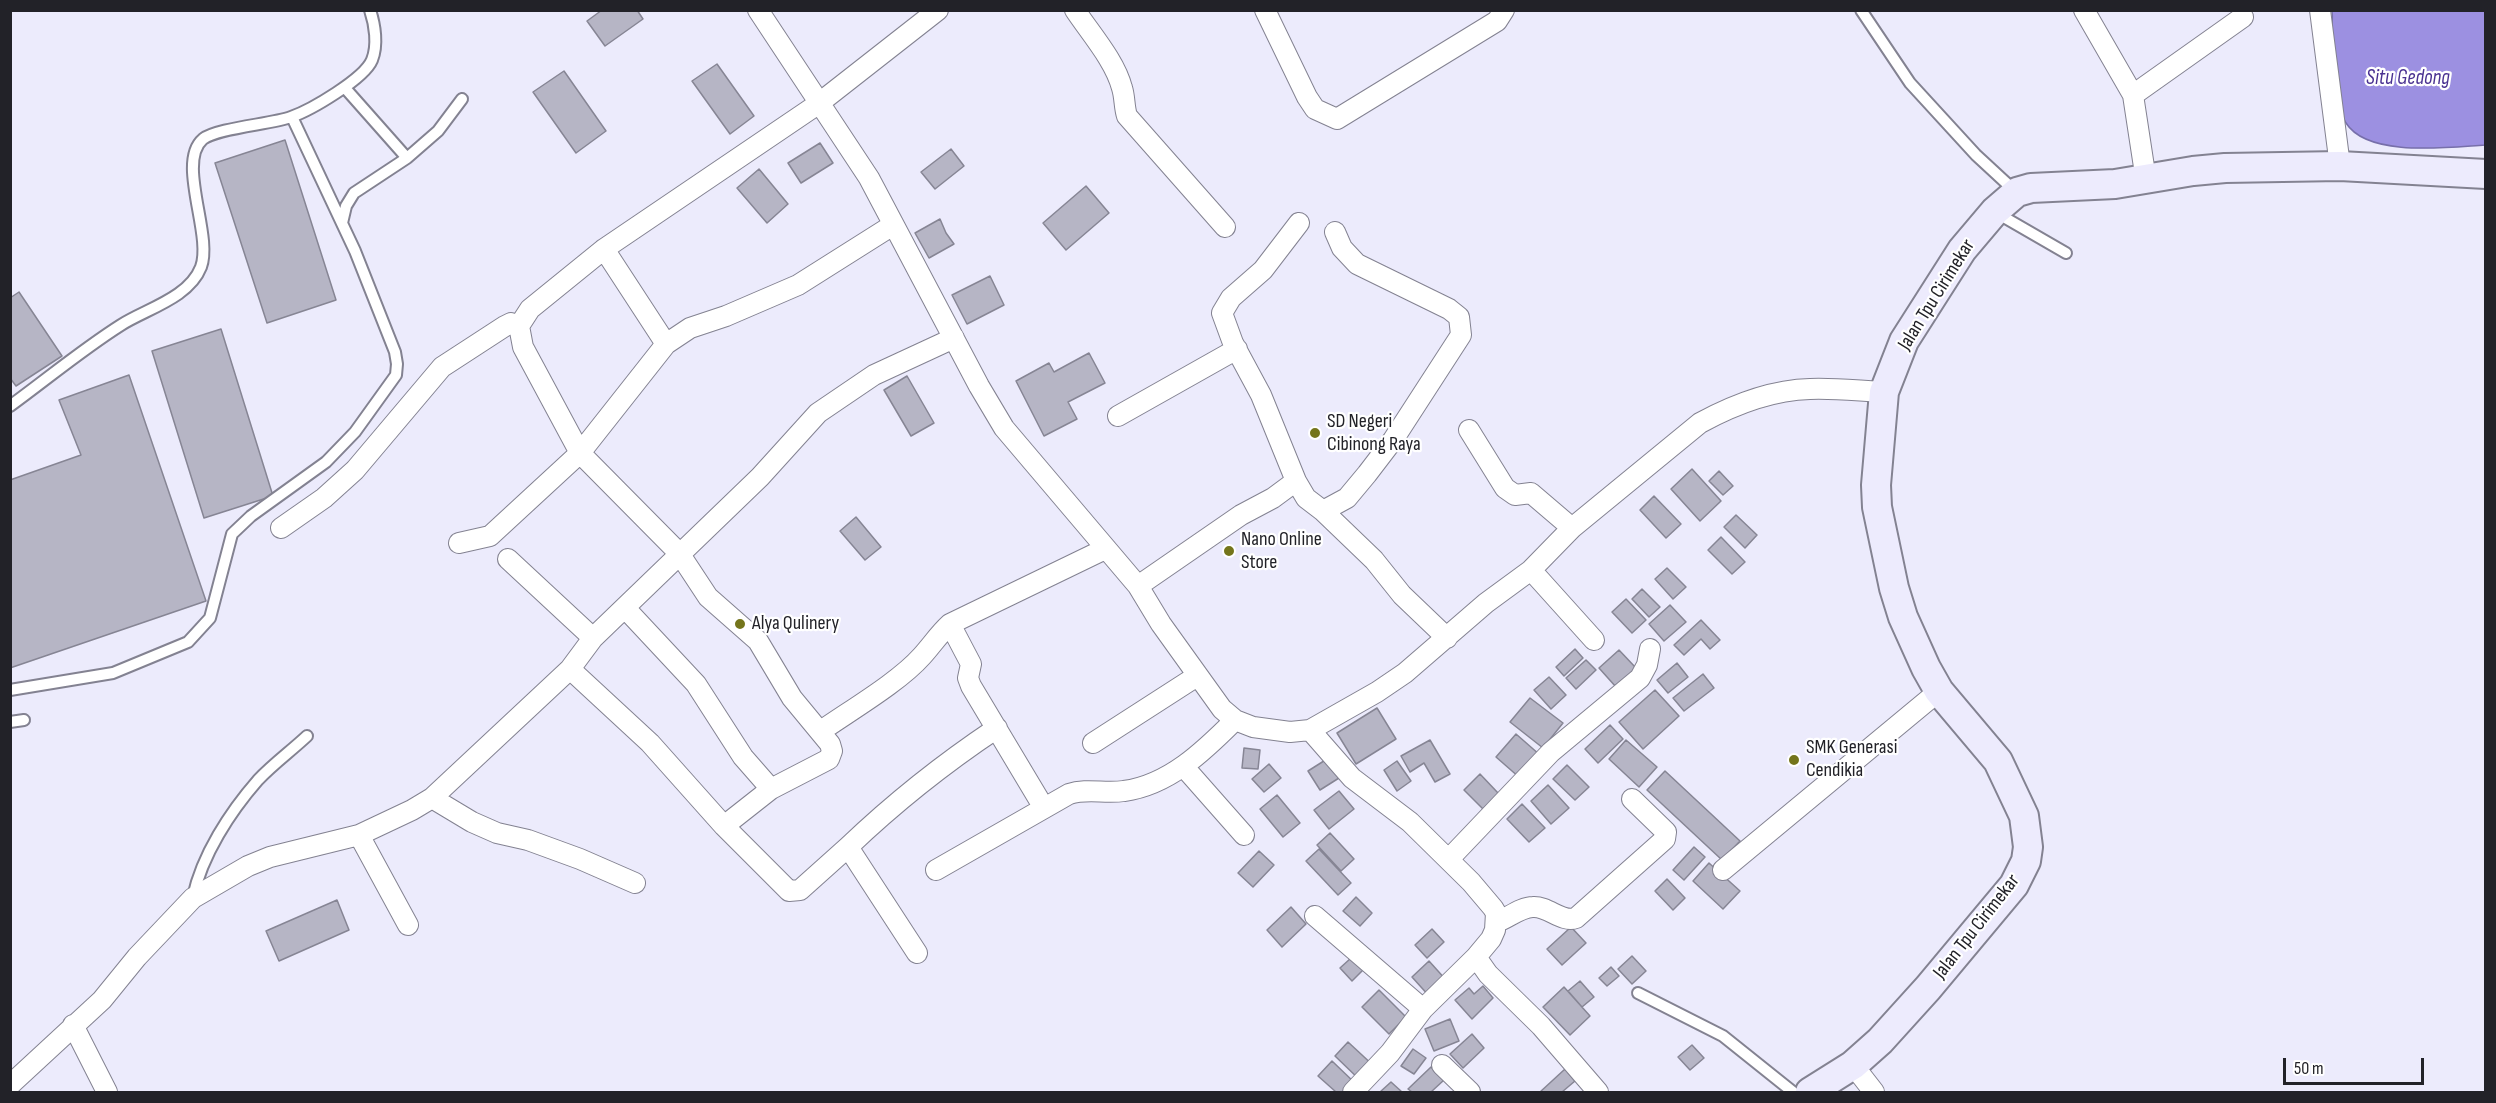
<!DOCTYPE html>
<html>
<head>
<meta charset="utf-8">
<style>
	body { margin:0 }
	#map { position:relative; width:2496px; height:1103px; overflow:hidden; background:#ecebfc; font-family:"Sofia Sans Condensed",sans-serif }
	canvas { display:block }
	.frame { position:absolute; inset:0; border:12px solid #222228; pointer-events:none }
	.scale { position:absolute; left:2283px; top:1058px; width:141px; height:27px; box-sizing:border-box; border:3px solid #222228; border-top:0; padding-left:8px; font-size:18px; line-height:21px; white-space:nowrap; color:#222228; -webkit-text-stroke:4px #fff; paint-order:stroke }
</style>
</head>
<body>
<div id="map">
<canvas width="2496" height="1103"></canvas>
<div class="frame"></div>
<div class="scale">50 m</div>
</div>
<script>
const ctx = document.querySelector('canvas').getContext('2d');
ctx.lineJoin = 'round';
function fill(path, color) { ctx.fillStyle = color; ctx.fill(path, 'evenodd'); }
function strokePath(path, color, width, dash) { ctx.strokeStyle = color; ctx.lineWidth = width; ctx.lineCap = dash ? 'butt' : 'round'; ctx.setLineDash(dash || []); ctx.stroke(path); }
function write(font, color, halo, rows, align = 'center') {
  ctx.font = font + ' "Sofia Sans Condensed",sans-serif'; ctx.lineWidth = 4.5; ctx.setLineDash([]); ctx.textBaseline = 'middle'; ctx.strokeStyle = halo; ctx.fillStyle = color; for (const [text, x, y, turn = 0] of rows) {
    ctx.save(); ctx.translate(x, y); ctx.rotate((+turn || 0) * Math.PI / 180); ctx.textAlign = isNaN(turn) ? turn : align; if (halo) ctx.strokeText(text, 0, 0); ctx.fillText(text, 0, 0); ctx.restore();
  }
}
const water = new Path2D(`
	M2332 11H2485V145C2450 147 2368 158 2346 123 2336 107 2333 79 2330 61 2328 46 2334 27 2332 11Z`);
fill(water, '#9c90e1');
strokePath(water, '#776faa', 1.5);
const building = new Path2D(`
	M602 10H637L643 19 605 46 587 21Z
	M717 64 754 116 730 134 692 81Z
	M564 71 606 131 576 153 533 92Z
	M285 140 336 300 267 323 215 163Z
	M820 143 833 163 801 183 788 163Z
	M951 149 964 166 935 189 921 172Z
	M759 169 788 204 767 223 737 188Z
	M1086 186 1109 213 1066 250 1043 223Z
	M940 219 946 233 954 244 929 258 915 233Z
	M990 276 1004 305 967 324 952 295Z
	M19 292 62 356 16 386 10 378V298Z
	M221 329 273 496 204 518 152 351Z
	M1089 353 1105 383 1068 402 1077 419 1044 436 1016 381 1049 363 1054 372Z
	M129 375 206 601 10 668V480L81 455 59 400Z
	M907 376 934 423 911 436 884 390Z
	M1692 469 1721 501 1700 521 1671 489Z
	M1719 471 1733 486 1723 495 1709 481Z
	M1654 496 1681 524 1666 538 1640 510Z
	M1736 515 1757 535 1745 548 1724 527Z
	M856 517 881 547 865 560 840 531Z
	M1721 537 1745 562 1732 574 1708 550Z
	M1667 568 1686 587 1673 599 1655 579Z
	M1642 589 1660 607 1649 617 1632 599Z
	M1626 599 1646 620 1632 633 1612 612Z
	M1670 605 1686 622 1664 641 1649 624Z
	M1701 620 1720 640 1710 649 1701 639 1684 655 1674 645Z
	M1575 649 1583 658 1564 676 1556 667Z
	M1619 650 1636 668 1616 687 1599 668Z
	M1586 660 1596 670 1576 689 1566 678Z
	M1677 663 1688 677 1668 693 1657 680Z
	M1703 674 1714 688 1684 711 1673 698Z
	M1549 677 1566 695 1551 709 1534 690Z
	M1655 690 1679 716 1643 749 1619 722Z
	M1530 698 1563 723 1543 748 1510 722Z
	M1377 708 1396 739 1356 764 1337 733Z
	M1610 725 1623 739 1598 763 1585 749Z
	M1516 734 1540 755 1520 778 1496 757Z
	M1430 740 1450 774 1435 782 1424 763 1410 772 1401 756Z
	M1626 740 1657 767 1639 787 1609 759Z
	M1244 748 1260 750 1258 769 1242 768Z
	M1327 759 1339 778 1320 790 1308 771Z
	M1397 761 1411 781 1397 791 1384 770Z
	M1269 764 1281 778 1264 792 1252 779Z
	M1567 765 1589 787 1575 800 1553 779Z
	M1665 771 1740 841 1722 860 1647 790Z
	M1480 774 1499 794 1483 809 1464 790Z
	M1548 785 1569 808 1551 824 1531 801Z
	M1339 791 1354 809 1329 829 1314 810Z
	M1277 795 1300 823 1283 837 1260 809Z
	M1522 804 1545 828 1529 842 1507 819Z
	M1330 833 1354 859 1341 871 1317 845Z
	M1694 847 1705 857 1684 880 1673 870Z
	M1319 849 1351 883 1338 895 1306 861Z
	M1259 851 1274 865 1253 887 1238 873Z
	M1709 863 1740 891 1723 909 1693 881Z
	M1667 879 1685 898 1673 910 1655 891Z
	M1356 897 1372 913 1360 926 1343 911Z
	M337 900 349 930 279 961 266 931Z
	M1291 907 1306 924 1282 947 1267 930Z
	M1571 927 1586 943 1562 965 1547 949Z
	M1432 929 1444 942 1427 958 1415 945Z
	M1632 956 1646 971 1632 984 1618 969Z
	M1351 958 1363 970 1352 981 1340 968Z
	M1429 961 1447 981 1430 997 1412 977Z
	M1611 967 1619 976 1607 986 1599 978Z
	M1580 981 1594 997 1582 1007 1568 991Z
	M1483 986 1493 998 1472 1019 1455 1000 1469 988 1474 994Z
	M1564 987 1590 1016 1570 1035 1543 1007Z
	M1379 990 1406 1017 1389 1034 1362 1007Z
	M1450 1019 1459 1041 1434 1051 1425 1029Z
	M1472 1034 1484 1048 1463 1068 1450 1054Z
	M1348 1042 1376 1068 1362 1082 1335 1056Z
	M1692 1045 1704 1058 1690 1070 1678 1057Z
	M1413 1049 1426 1058 1414 1074 1401 1066Z
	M1332 1061 1357 1085 1350 1092H1336L1318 1076Z
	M1431 1067 1444 1080 1431 1092H1412L1408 1089Z
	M1565 1069 1575 1081 1562 1092H1540Z
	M1391 1082 1402 1092H1380Z`);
fill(building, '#b6b5c5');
strokePath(building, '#868594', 1.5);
const lane = new Path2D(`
	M1861 10 1910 83 1976 155 2016 192
	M345 88 407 158 438 131 462 99
	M1995 212 2066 253
	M342 223 346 206 354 193 407 158
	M10 406C47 379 83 349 121 325 146 309 189 298 201 267 213 235 176 162 203 139 217 128 272 124 291 117 311 110 364 79 372 60 378 45 375 25 370 10
	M10 690 113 673 188 642 210 618 232 534 251 516 326 462 355 432 396 375 397 364 395 352 355 251 292 117
	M10 722 24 720
	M193 897C202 855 230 812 258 780 273 764 291 751 307 736
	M1638 993 1723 1036 1793 1092`);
const street = new Path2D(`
	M758 10 869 178 979 386 1004 428 1138 586 1161 624 1222 709 1235 720 1253 727 1290 732 1310 730 1377 692 1405 673 1486 603 1531 570 1572 528 1700 423C1733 405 1772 390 1810 389 1835 388 1860 391 1884 392
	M1075 10C1091 34 1115 61 1122 88 1125 97 1124 107 1127 116L1225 227
	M1265 10 1307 97 1315 109 1337 119 1497 21 1504 10
	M2084 10 2133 95 2146 180
	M2320 10 2340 166
	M2133 95 2243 17
	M604 249 666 344
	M1118 416 1237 349
	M1469 430 1505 488 1515 495 1531 493 1572 528
	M1296 481 1261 395 1233 343 1222 313 1231 298 1263 270 1299 223
	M1323 511 1374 560 1402 595 1447 638
	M281 528 324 498 355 470 442 367 505 326 511 323 519 326
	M459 543 490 536 580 453 666 344 690 328 726 316 798 285 893 225
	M508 559 593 638
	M1531 570 1594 640
	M1138 586 1241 515 1273 498 1296 481 1306 498 1323 511 1347 498 1367 474 1393 440 1461 335 1459 317 1449 309 1357 264 1342 248 1335 232
	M625 608 696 684 743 757 771 789
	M950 624 971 664 968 678 971 686 1044 808
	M570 669 650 743 724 826 789 891 800 890 848 847 917 953
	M1310 730 1352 778 1410 822 1471 882 1493 908 1496 913 1495 930 1491 939 1476 957 1488 974 1541 1026 1598 1092
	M821 731C851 710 899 682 922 656 932 645 939 634 950 624L1105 549
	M1093 743 1197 676
	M1184 767 1244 835
	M432 798 472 822 497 833 528 840 580 859 635 883
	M724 826 771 789 829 759 832 751 830 744 792 698 758 641 708 597 679 553 580 453 523 347 519 326 530 309 604 249 818 104 938 10
	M359 835 408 925
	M848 847C894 803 943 764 997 728
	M1449 859 1551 752 1640 678 1647 665 1650 649
	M936 870 1069 794C1087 788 1105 794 1124 791 1169 785 1204 751 1235 720
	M1723 870 1939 691
	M1315 916 1423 1009
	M1497 922C1508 918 1521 907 1533 907 1548 906 1562 923 1576 918L1665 839 1666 832 1632 799
	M73 1025 107 1092
	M1442 1065 1470 1092
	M1853 1065 1874 1092
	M10 1085 102 1000 137 957 193 898 248 866 270 857 359 835 412 810 432 798 570 669 593 638 760 477 818 413 874 375 954 338
	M1353 1092 1390 1053 1423 1009 1476 957`);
const secondary = new Path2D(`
	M1810 1092 1853 1065 1880 1041 1928 988 2014 885 2026 861 2028 847 2024 816 1998 761 1939 691 1926 668 1903 617 1894 588 1877 507 1876 485 1884 392 1904 341 1962 250 1995 211 2017 192 2031 188 2115 184 2193 171 2225 168 2340 166 2486 174`);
strokePath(lane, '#838291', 14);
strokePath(street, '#838291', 22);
strokePath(secondary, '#838291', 32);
strokePath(lane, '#fff', 10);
strokePath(street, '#fff', 20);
strokePath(secondary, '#edebfd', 28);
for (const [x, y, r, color] of [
	[1315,433,6,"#74751b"],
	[1229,551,6,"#74751b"],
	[740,624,6,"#74751b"],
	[1794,760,6,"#74751b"]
]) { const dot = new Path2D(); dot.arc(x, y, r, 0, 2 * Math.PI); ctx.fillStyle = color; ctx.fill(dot); strokePath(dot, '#fff', 2); }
write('20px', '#222228', '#fff', [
	["Jalan Tpu Cirimekar",1937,295,-58],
	["Jalan Tpu Cirimekar",1977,927,-52]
]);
write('20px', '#222228', '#fff', [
	["SD Negeri",1327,422],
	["Cibinong Raya",1327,445],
	["Nano Online",1241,540],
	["Store",1241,563],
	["Alya Qulinery",752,624],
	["SMK Generasi",1806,748],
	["Cendikia",1806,771]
], 'left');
write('italic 21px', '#4a3291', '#fff', [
	["Situ Gedong",2408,79]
]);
</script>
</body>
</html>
